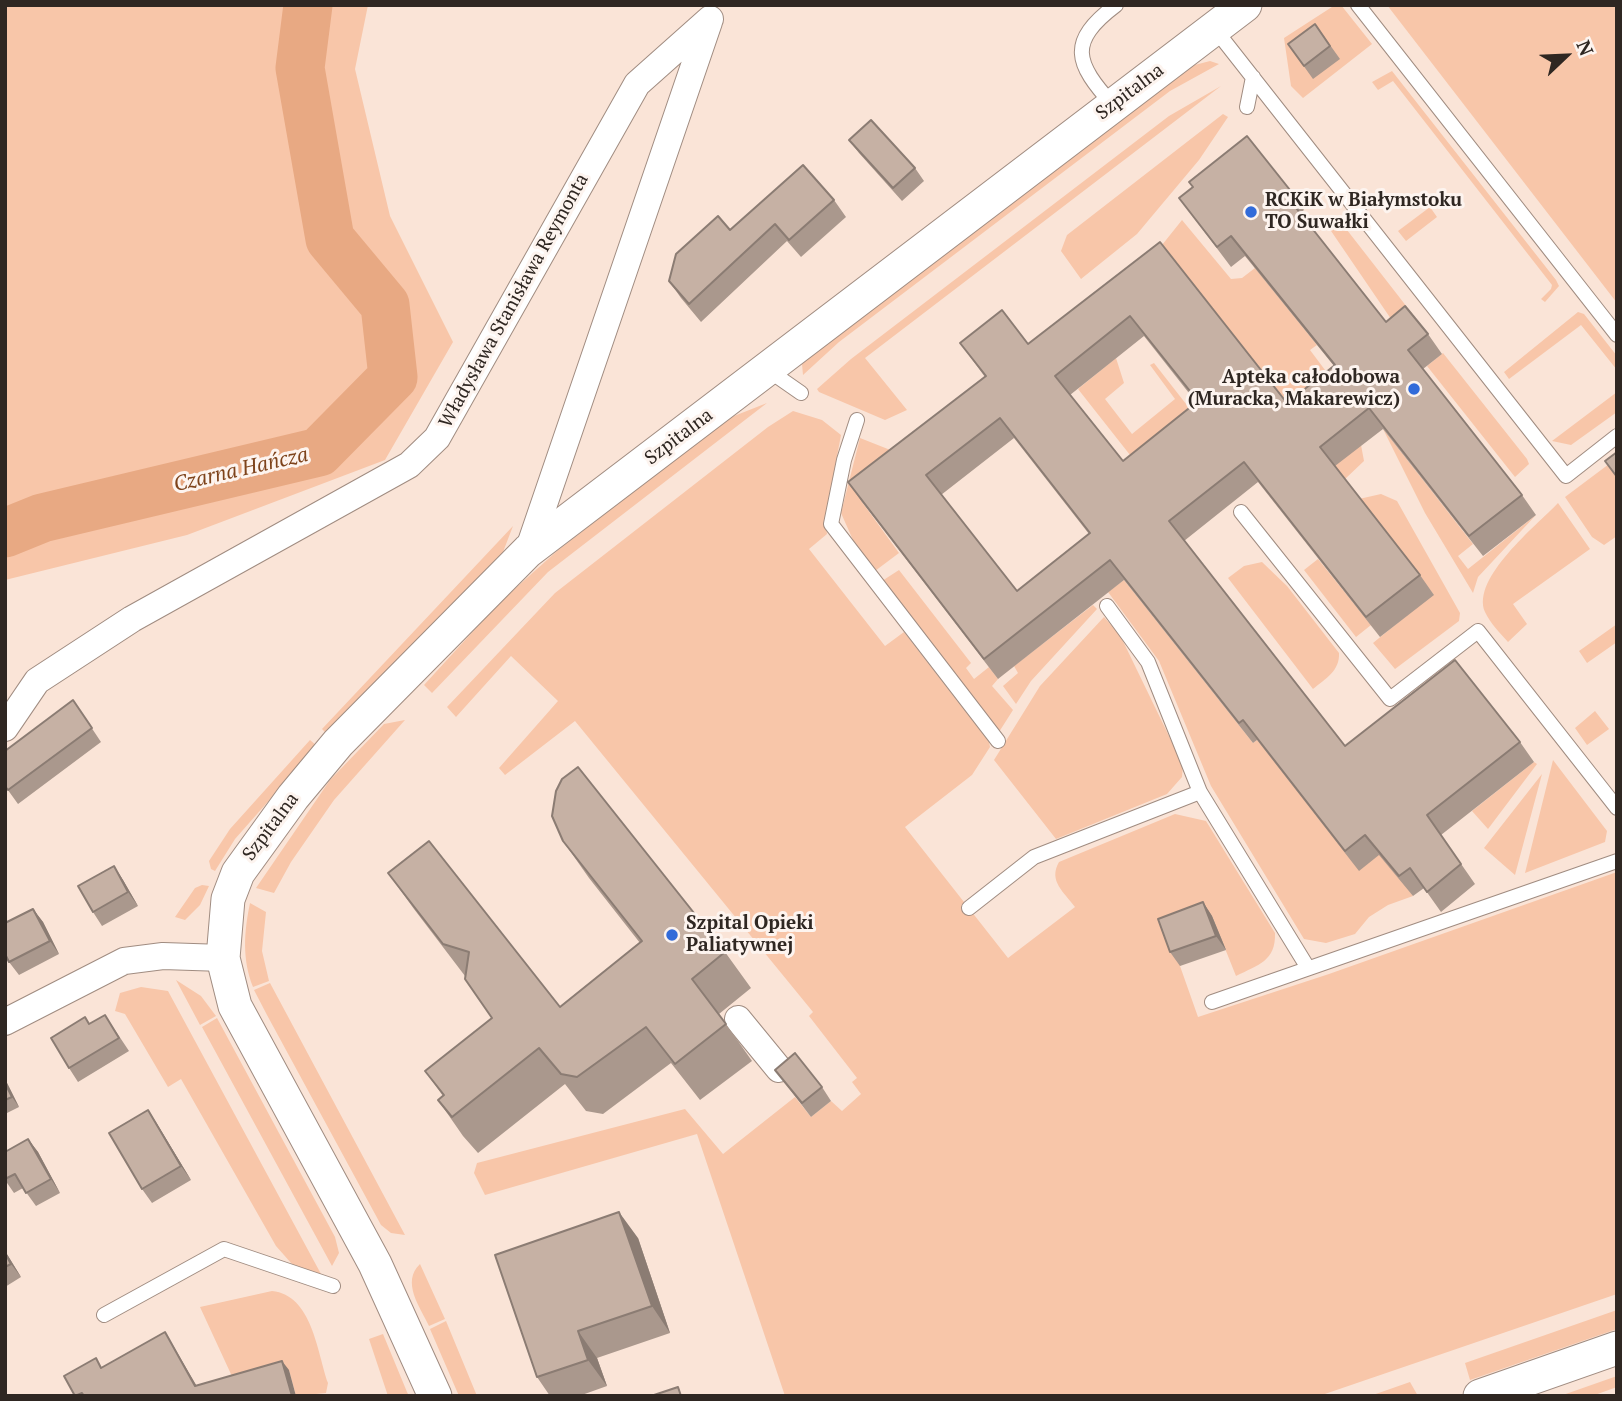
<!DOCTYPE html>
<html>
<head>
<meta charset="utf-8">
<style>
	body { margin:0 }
	#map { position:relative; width:1622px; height:1401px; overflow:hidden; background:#fae4d7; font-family:"PT Serif",serif }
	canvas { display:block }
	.frame { position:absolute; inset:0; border:7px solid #2f2722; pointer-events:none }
	.north { position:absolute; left:1531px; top:21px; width:70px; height:70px; -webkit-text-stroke:5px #fdf4ef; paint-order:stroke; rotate:67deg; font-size:19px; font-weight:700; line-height:28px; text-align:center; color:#2f2722 }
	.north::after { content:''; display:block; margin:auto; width:24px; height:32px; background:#2f2722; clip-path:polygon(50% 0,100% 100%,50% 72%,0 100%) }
</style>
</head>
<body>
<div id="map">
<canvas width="1622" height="1401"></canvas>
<div class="frame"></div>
<div class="north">N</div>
</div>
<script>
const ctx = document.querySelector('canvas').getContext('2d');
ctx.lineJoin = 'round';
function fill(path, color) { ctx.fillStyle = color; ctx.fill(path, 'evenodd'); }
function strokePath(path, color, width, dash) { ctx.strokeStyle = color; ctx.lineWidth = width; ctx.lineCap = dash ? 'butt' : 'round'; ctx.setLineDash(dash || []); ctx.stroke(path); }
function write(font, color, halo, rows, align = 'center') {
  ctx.font = font + ' "PT Serif",serif'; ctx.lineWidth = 6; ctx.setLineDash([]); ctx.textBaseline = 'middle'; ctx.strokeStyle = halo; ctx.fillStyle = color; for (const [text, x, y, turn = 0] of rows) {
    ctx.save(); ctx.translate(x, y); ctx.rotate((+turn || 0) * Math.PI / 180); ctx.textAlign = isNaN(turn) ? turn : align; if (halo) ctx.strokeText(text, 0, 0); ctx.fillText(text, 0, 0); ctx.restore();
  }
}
fill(new Path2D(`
	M5 5H368L355 69 390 216 453 342 385 460 187 535 5 580Z
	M1335 5H1341L1372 44 1303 98 1291 86 1284 38Z
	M1387 5H1617V303Z
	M1210 61 1219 64 1170 91 839 342 803 375 802 364 812 355 1191 66Z
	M1392 71 1556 280 1559 286 1545 302 1541 299 1551 289 1552 285 1393 81 1378 90 1372 82Z
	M1221 86 865 358 907 410 885 420 819 392 817 389 851 359 1169 116Z
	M1223 114 1228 117 1199 160 1137 234 1081 279 1061 251 1067 235Z
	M1430 207 1437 217 1406 241 1398 231Z
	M1182 220 1231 279 1242 278 1255 268 1317 345 1310 350 1331 378 1301 423 1154 255Z
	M1340 221 1421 325 1404 338 1329 228Z
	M1578 312 1584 314 1617 356V370L1581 325 1509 379 1504 372Z
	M1443 353 1527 459 1529 464 1515 477 1427 366Z
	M1116 358 1124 383 1105 399 1132 434 1175 399 1150 365 1154 363 1204 427 1145 474 1078 389Z
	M1617 392V412L1571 445 1552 441Z
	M767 403 548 572 432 693 424 685 499 603 557 551 729 418Z
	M793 411 822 420 841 435 825 520 827 534 809 549 885 646 904 632 989 742 990 747 972 775 905 827 1008 958 1075 907C1064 892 1048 881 1059 862L1175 814 1206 821 1275 933C1276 961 1258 965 1236 976L1212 916 1180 966 1198 1017 1329 974 1617 872V1294L1319 1396H785L697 1134 485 1195 474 1173 477 1163 685 1109 723 1154 795 1097 811 1117 831 1101 842 1111 861 1094 852 1082 857 1078 809 1016 813 1012 575 721 505 775 499 768 558 701 511 656 456 717 447 707 555 593 768 427Z
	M1383 429 1473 544 1458 556 1468 569 1536 515 1478 577 1473 593 1425 513Z
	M1309 436 1358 447 1361 445 1364 461 1344 480Z
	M860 438 898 453 862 502 899 553 875 571 853 540 841 513Z
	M1617 458V536L1604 545 1592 537 1565 497Z
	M1381 494 1397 501 1460 613 1459 621 1395 669 1373 643 1433 594 1359 499Z
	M1558 503 1590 549 1513 604 1527 624 1508 642C1500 633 1490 623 1485 612 1471 578 1536 526 1558 503Z
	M513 526 503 552 327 734 322 729Z
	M1318 559 1371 625 1356 637 1304 570Z
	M1262 562 1287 586 1339 653C1340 671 1325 679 1313 689L1228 578 1244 566Z
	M899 570 971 663 966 668 974 679 989 667 998 679 992 686 1013 710 999 732 882 581Z
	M1124 580 1253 743 1257 740 1383 852 1413 896 1388 905 1369 917 1355 934 1326 943 1304 939 1211 786 1159 661 1108 592Z
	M1093 605 1097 609 1031 681 1016 704 1003 686 1018 673 1014 666Z
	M1104 617 1120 635 1183 765 1182 777 1167 794 1056 839 994 760 1040 686Z
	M1617 624V642L1587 663 1579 651Z
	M1595 711 1609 729 1587 745 1575 728Z
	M405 720 334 800 291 862 274 893 256 888 330 780 384 724Z
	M310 740 317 746 235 839 215 871 211 869 209 861 230 829Z
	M1553 760 1607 831 1605 842 1525 873Z
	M1534 762 1537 764 1488 829 1472 811Z
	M1542 774 1515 875 1484 848Z
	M202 885 209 886 200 905 185 920 175 917 195 888Z
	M250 903 266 912 262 951 269 981 253 987C242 959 244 932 250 903Z
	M176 980 201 996 216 1016 200 1025Z
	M270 983 405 1235 391 1233 381 1225 267 1015 254 990Z
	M141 987 168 991 321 1274 313 1278 299 1272 276 1246 181 1079 168 1087 125 1014 115 1011 120 993Z
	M217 1018 335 1237 339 1253 332 1266 202 1027Z
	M420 1264 445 1319 429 1326C420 1307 401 1282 420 1264Z
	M272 1291C312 1295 317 1351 328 1383L326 1393 296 1396 289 1370 236 1385 200 1307Z
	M1617 1310V1329L1470 1380 1465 1363Z
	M446 1321 477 1396H459L430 1329Z
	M383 1334 407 1392 409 1396H388L369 1339Z
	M1617 1376V1387L1592 1396H1560Z
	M1410 1382 1418 1396H1370Z`), '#f8c6a9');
strokePath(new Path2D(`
	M5 533 42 518 319 452 393 377 385 305 330 239 300 68 308 5`), '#e8a983', 49);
const service = new Path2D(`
	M1358 5 1617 335
	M1214 28 1566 476 1617 436
	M1113 105C1075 63 1067 42 1116 5
	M1247 107 1253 77
	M768 370 801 393
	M857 420 844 460 831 524 998 741
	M1241 512 1390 699 1478 631 1617 808
	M1107 606 1148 662 1200 792 1308 968
	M969 908 1034 857 1200 792
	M1212 1002 1617 861
	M104 1315 224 1249 333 1286`);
const minor = new Path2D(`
	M528 551 709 22
	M5 728 37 681 132 619 409 465 437 438 637 84 710 19
	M738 1019 779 1069
	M5 1022 124 961 163 956 223 958`);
const tertiary = new Path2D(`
	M435 1396 375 1264 235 1006 223 958 228 899 238 873 293 797 338 743 528 551 1245 5
	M1480 1396 1617 1348`);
strokePath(service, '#a08c81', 16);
strokePath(minor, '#a08c81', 28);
strokePath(tertiary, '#a08c81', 35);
strokePath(service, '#fff', 14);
strokePath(minor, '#fff', 26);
strokePath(tertiary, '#fff', 33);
fill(new Path2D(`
	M1315 24 1340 59 1313 79 1288 44Z
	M849 140 915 168 924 181 902 201 859 153Z
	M1290 190 1304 210 1300 213 1386 322 1428 334 1442 354 1423 369 1522 495 1536 515 1483 556 1383 429 1335 466 1420 575 1434 595 1380 637 1258 482 1184 541 1345 746 1520 742 1534 762 1441 835 1475 884 1441 912 1424 888 1413 896 1379 855 1359 871 1257 740 1253 743 1124 580 998 679 862 502 848 482 985 377 960 343 1028 344 1160 242 1287 403 1334 366 1245 256 1231 267 1179 198ZM1144 336 1196 402 1123 461 1070 395ZM1014 438 1089 534 1017 591 941 495Z
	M834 200 846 217 801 257 787 241 701 322 681 298 669 281 730 230Z
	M73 700 101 742 18 804 5 786Z
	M563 841 725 952 751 988 719 1014 752 1061 700 1100 671 1063 603 1114 586 1111 565 1084 478 1153 463 1136 438 1100 443 1096 425 1071 492 1018 465 976 414 909 388 873 560 1007 640 943 589 878Z
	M114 866 123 880 138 906 102 926 93 912Z
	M1203 902 1212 916 1226 950 1180 966 1170 952Z
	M33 909 43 922 59 954 19 975 9 962Z
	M105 1015 129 1051 78 1082 69 1068 90 1024Z
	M775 1070 822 1087 831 1101 811 1117Z
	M5 1079 19 1107 5 1114Z
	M148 1110 157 1124 191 1180 152 1203 142 1189Z
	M28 1139 38 1152 60 1193 36 1206 23 1188 14 1193 5 1180V1152Z
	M638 1238 670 1333 597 1358 607 1386 579 1396H550L537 1377Z
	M5 1251 21 1277 5 1287Z`), '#aa988d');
fill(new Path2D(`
	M114 866 123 880 138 906 128 892Z
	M1203 902 1212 916 1226 950 1216 936Z
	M33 909 43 922 59 954 50 941Z
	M5 1079 19 1107 12 1097 5 1083Z
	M148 1110 157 1124 191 1180 181 1166Z
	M28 1139 38 1152 60 1193 51 1179Z
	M619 1212 638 1238 670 1333 652 1306Z
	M5 1251 21 1277 11 1264 5 1253Z
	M578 1331 597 1358 607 1386 588 1360Z
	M165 1332 171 1342 202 1395 195 1386Z
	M282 1361 289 1370 296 1396H292Z`), '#8b7c73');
const building = new Path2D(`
	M1315 24 1330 46 1304 66 1288 44Z
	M871 120 915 168 893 188 849 140Z
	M1247 136 1290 190 1285 194 1386 322 1405 306 1428 334 1408 350 1522 495 1469 536 1369 408 1320 447 1420 575 1366 617 1244 462 1169 521 1345 746 1455 660 1520 742 1427 815 1461 864 1427 892 1410 868 1399 876 1365 835 1345 851 1243 720 1239 723 1110 560 984 659 848 482 986 376 960 343 1002 310 1028 344 1160 242 1287 403 1335 365 1231 236 1217 247 1179 198 1193 187 1189 182ZM1130 316 1198 401 1123 461 1055 376ZM1000 418 1090 533 1017 591 926 475Z
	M803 165 834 200 789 240 775 224 689 304 669 281 676 254 718 216 730 230Z
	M1617 452V477L1605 461Z
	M73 700 92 728 8 790 5 786V751Z
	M578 767 725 952 692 979 726 1024 675 1064 646 1027 577 1077 561 1074 539 1048 452 1117 438 1100 444 1095 425 1071 492 1018 465 979 469 952 443 944 388 873 429 841 560 1007 642 941 563 841 552 816 556 791 562 779Z
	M114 866 128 892 93 912 78 886Z
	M1203 902 1216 936 1170 952 1158 919Z
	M33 909 50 941 9 962 5 954V923Z
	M105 1015 119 1038 69 1068 51 1038 85 1017 89 1024Z
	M795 1053 822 1087 802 1103 775 1070Z
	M5 1083 12 1097 5 1100Z
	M148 1110 181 1166 142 1189 109 1133Z
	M28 1139 51 1179 26 1193 15 1174 5 1179V1152Z
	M619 1212 652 1306 578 1331 588 1360 537 1377 495 1255Z
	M5 1253 11 1264 5 1267Z
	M165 1332 195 1386 282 1361 292 1396H84L82 1393 75 1396 64 1376 96 1358 101 1368Z
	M678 1387 681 1396H651Z`);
fill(building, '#c6b1a4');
strokePath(building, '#8b7c73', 2);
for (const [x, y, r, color] of [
	[1251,212,7,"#326bd9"],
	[1414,389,7,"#326bd9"],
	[672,935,7,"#326bd9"]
]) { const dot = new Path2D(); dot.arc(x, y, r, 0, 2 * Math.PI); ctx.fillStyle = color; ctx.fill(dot); strokePath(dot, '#fdf4ef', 2.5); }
write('19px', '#2f2722', '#fdf4ef', [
	["Szpitalna",1130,92,-37],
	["Władysława Stanisława Reymonta",514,301,-61],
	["Szpitalna",679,437,-37],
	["Szpitalna",271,827,-53]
]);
write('bold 19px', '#2f2722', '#fdf4ef', [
	["RCKiK w Białymstoku",1265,201],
	["TO Suwałki",1265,223],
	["Apteka całodobowa",1400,378,"right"],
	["(Muracka, Makarewicz)",1400,400,"right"],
	["Szpital Opieki",686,924],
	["Paliatywnej",686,946]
], 'left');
write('italic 21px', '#7e431b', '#fdf4ef', [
	["Czarna Hańcza",241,470,-13]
]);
</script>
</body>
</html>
